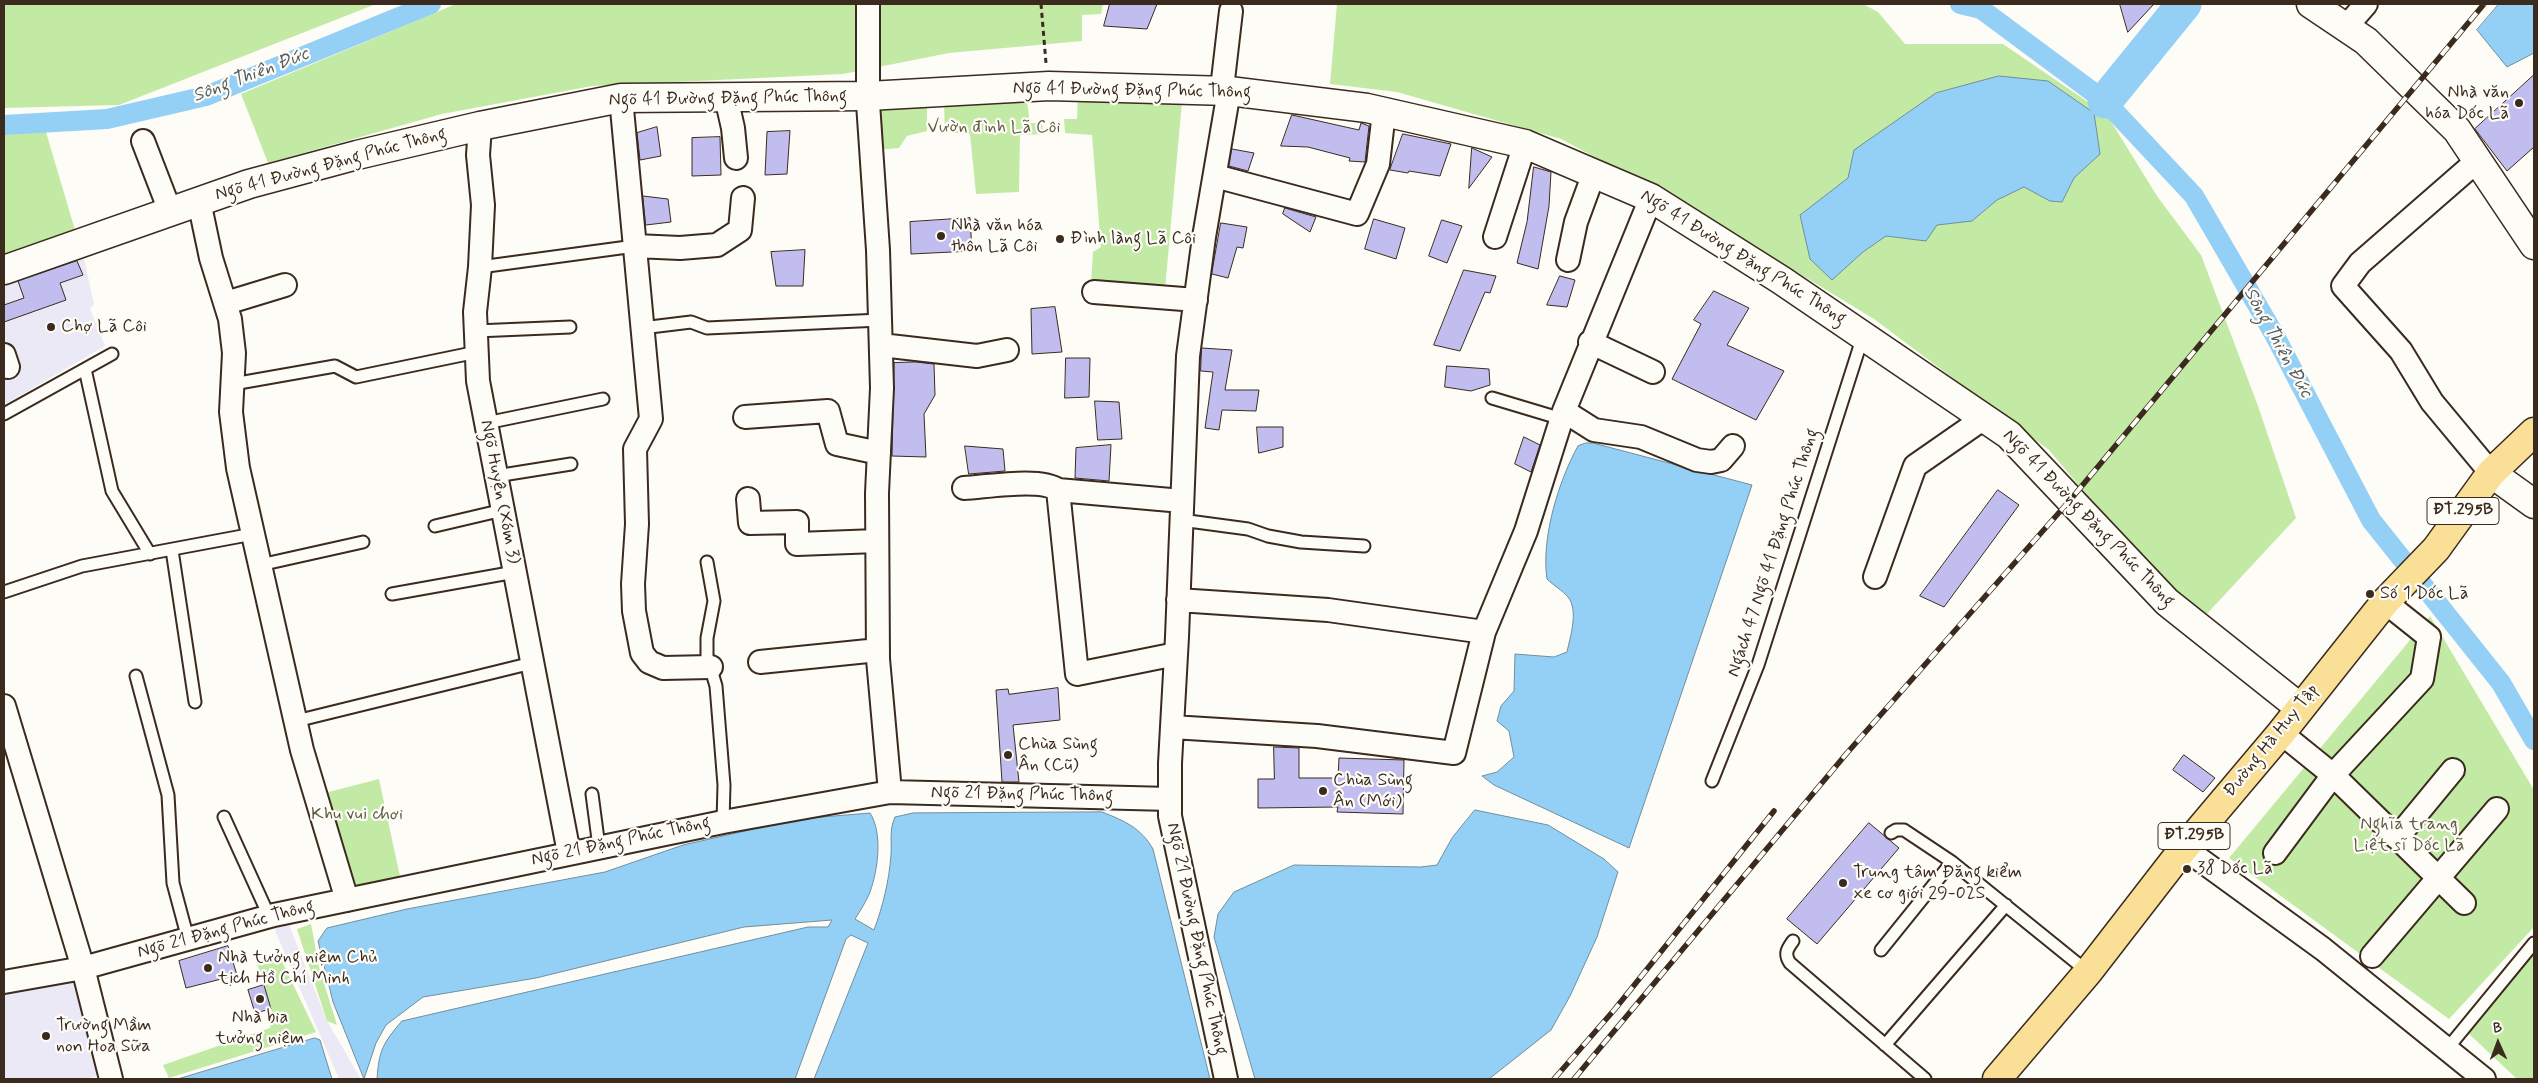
<!DOCTYPE html>
<html>
<head>
<meta charset="utf-8">
<style>
	body { margin:0 }
	#map { position:relative; width:2538px; height:1083px; overflow:hidden; background:#fdfcf7; font-family:Mynerve,sans-serif }
	canvas { display:block }
	.frame { position:absolute; inset:0; border:5px solid #3b2a1e; pointer-events:none }
	.north { position:absolute; left:2473px; top:1018px; width:50px; height:50px; -webkit-text-stroke:4px #fdfcf7; paint-order:stroke; rotate:358deg; font-size:14px; font-weight:700; line-height:20px; text-align:center; color:#3b2a1e }
	.north::after { content:''; display:block; margin:auto; width:18px; height:22px; background:#3b2a1e; clip-path:polygon(50% 0,100% 100%,50% 72%,0 100%) }
</style>
</head>
<body>
<div id="map">
<canvas width="2538" height="1083"></canvas>
<div class="frame"></div>
<div class="north">B</div>
</div>
<script>
const ctx = document.querySelector('canvas').getContext('2d');
ctx.lineJoin = 'round';
function fill(path, color) { ctx.fillStyle = color; ctx.fill(path, 'evenodd'); }
function strokePath(path, color, width, dash) { ctx.strokeStyle = color; ctx.lineWidth = width; ctx.lineCap = dash ? 'butt' : 'round'; ctx.setLineDash(dash || []); ctx.stroke(path); }
function write(font, color, halo, rows, align = 'center') {
  ctx.font = font + ' Mynerve,sans-serif'; ctx.lineWidth = 4.5; ctx.setLineDash([]); ctx.textBaseline = 'middle'; ctx.strokeStyle = halo; ctx.fillStyle = color; for (const [text, x, y, turn = 0] of rows) {
    ctx.save(); ctx.translate(x, y); ctx.rotate((+turn || 0) * Math.PI / 180); ctx.textAlign = isNaN(turn) ? turn : align; if (halo) ctx.strokeText(text, 0, 0); ctx.fillText(text, 0, 0); ctx.restore();
  }
}
fill(new Path2D(`
	M83 254 94 304 90 309 105 346 4 405V286Z
	M288 922 327 1021 361 1079H339L273 926Z
	M74 981 98 1076 84 1079H4V995Z`), '#ebe9f5');
fill(new Path2D(`
	M4 4H376L119 105 4 108Z
	M456 4H1103L1101 14 1082 15V41L949 53 843 74 592 86 442 114 268 163 241 94Z
	M1337 4H1863L1878 12 1905 44H2003L2107 115 2157 196 2201 255 2258 406 2296 518 2204 617 2145 564 2049 450 1874 319 1701 214 1561 139 1397 92 1330 84Z
	M1078 94 1182 102 1165 289 1091 284 1093 252 1101 247 1092 135 1065 133 1064 119H1077Z
	M927 101V131L907 136 899 148 876 150 868 103Z
	M1027 102 1030 123H1042L1043 134 1020 135 1019 192 976 194 970 134 945 132 944 105Z
	M46 132 75 230 4 259V134Z
	M2430 616 2534 790V927L2449 1019 2229 858Z
	M379 779 401 881 349 894 321 794Z
	M311 924 319 967 337 1025 327 1021 297 929Z
	M2534 952V1079H2517L2467 1032Z
	M278 953 316 1032 169 1078 163 1065 270 1028 273 1015 257 963Z`), '#c3eaa5');
const water = new Path2D(`
	M2499 4H2534V53L2507 67 2477 30Z
	M1999 76 2048 81 2094 113 2100 154 2074 178 2062 202 2050 201 2024 187 1997 200 1972 221 1937 225 1926 241 1886 236 1863 252 1832 280 1810 259 1800 215 1848 178 1854 150 1936 93Z
	M1586 443H1593L1752 485 1629 848 1494 785 1482 776 1497 772 1514 757 1509 731 1497 721 1501 706 1514 691 1515 654 1554 657 1567 652C1570 637 1579 611 1568 597 1563 591 1553 585 1547 579 1541 539 1558 482 1578 446Z
	M1475 810 1548 825 1604 859 1618 872 1597 937 1570 996 1551 1030 1489 1079H1255L1214 937 1218 914 1234 892 1294 865 1421 867 1437 865 1452 838Z
	M1102 812C1125 821 1141 828 1153 849L1210 1079H814L868 943 851 935 846 939 795 1079H377C379 1050 383 1043 402 1021L808 927H828L832 920 744 927 536 978 423 997 386 1025 376 1043 364 1079 333 1002 318 941 327 928 407 909 605 872 683 845 798 819 870 813C883 833 878 870 870 892 866 902 860 911 855 919L874 930C883 906 889 881 891 855 892 841 889 830 895 817L913 813Z
	M315 1038 320 1040 332 1079H178Z`);
fill(water, '#94d0f5');
strokePath(water, '#708e9f', 1);
strokePath(new Path2D(`
	M1960 4 1981 9 2105 101 2194 196 2274 334 2371 520 2501 683 2534 740
	M4 125 107 119 206 96 431 4`), '#94d0f5', 20);
strokePath(new Path2D(`
	M2105 101 2184 4`), '#94d0f5', 35);
const building = new Path2D(`
	M1110 4H1157L1147 29 1104 26Z
	M2120 4H2154L2128 32Z
	M2534 75V147L2507 171 2475 129Z
	M1292 115 1359 130 1361 123 1369 126 1365 162 1349 161 1350 158 1308 147 1281 146Z
	M657 127 661 156 640 160 637 133Z
	M790 131 787 174 765 175 767 132Z
	M1403 134 1451 144 1440 176 1409 171 1408 173 1390 170Z
	M720 137 721 175 692 176V138Z
	M1472 148 1492 157 1469 188Z
	M1232 149 1254 153 1248 171 1229 166Z
	M1534 167 1551 172 1549 206 1538 269 1517 263 1527 222Z
	M643 196 668 199 671 222 646 225Z
	M1285 208 1316 217 1310 232 1283 214Z
	M970 218 972 251 911 254 910 222Z
	M1374 219 1405 228 1396 259 1365 249Z
	M1442 220 1462 226 1447 263 1429 256Z
	M1221 223 1247 227 1243 248 1237 247 1228 278 1212 274Z
	M805 250 803 286H776L771 252Z
	M77 261 83 275 60 283 66 300 4 322V305L24 298 18 281Z
	M1464 270 1496 276 1490 293 1485 292 1460 351 1434 345Z
	M1560 276 1575 280 1567 307 1547 305Z
	M1714 291 1749 308 1727 345 1784 371 1756 420 1672 379 1701 324 1694 320Z
	M1055 307 1062 352 1032 354 1031 309Z
	M1202 348 1232 350 1225 390H1259L1256 411 1222 410 1219 430 1205 428 1213 372 1201 371Z
	M1066 358H1090L1089 397 1065 398Z
	M916 362 934 364 935 395 924 414 926 457 892 456 894 363Z
	M1447 366 1489 369 1490 385 1471 391 1445 387Z
	M1095 401 1119 402 1122 439 1098 440Z
	M1257 427H1283V447L1259 453Z
	M1524 437 1540 445 1531 472 1515 464Z
	M1111 445 1109 481 1075 478 1076 448Z
	M965 446 1003 449 1005 471 969 474Z
	M1998 490 2019 505 1944 607 1920 596Z
	M1058 688 1060 720 1013 725 1019 782H1002L996 690 1008 689 1009 694Z
	M1274 747 1299 748V778H1338L1339 758 1404 760 1403 814 1337 812 1338 807 1258 808V779H1274Z
	M2184 755 2215 778 2203 792 2173 770Z
	M1869 823 1899 848 1817 944 1787 919Z
	M228 946 237 975 186 988 179 961Z
	M264 985 271 1009 255 1013 248 990Z`);
fill(building, '#c2bdef');
strokePath(building, '#3b2a1e', 1);
const lane = new Path2D(`
	M480 267 635 246
	M642 328 691 322 707 328 880 320
	M476 331 570 327
	M85 369 112 491 150 554
	M233 384 335 366 356 377 477 352
	M1492 398 1562 419
	M4 414 112 354
	M486 423 603 399
	M496 476 571 464
	M1181 520 1248 529 1268 536 1301 542 1364 546
	M435 526 503 510
	M172 550 195 702
	M707 562 714 601 707 638V656L716 686 724 785 723 822
	M260 565 363 542
	M4 592 82 566 253 534
	M392 594 515 572
	M136 676 168 795 173 883 188 939
	M296 721 532 663
	M1712 781 1758 665 1863 336
	M592 794 599 847
	M224 817 269 916
	M1891 833 1896 830H1904L1952 862 2088 972
	M1793 941C1787 949 1784 954 1790 963L1925 1079
	M1881 950 1952 862
	M1885 1045 2006 905
	M2447 1049 2534 943`);
const street = new Path2D(`
	M868 4V103L878 250 882 388 877 493 878 659 890 792
	M2346 27 2366 4
	M726 97 733 128 736 158
	M621 98 651 419 635 449 637 524 633 584 634 611 642 653 649 662 663 668 711 667
	M480 126 478 155 483 205 480 267 475 312 478 381 569 853
	M143 141 170 211
	M2477 161 2360 263 2343 286 2401 351 2432 402 2491 473
	M1215 176 1357 214 1378 164 1384 112
	M199 201 211 258 230 319 234 353 231 412 238 468 302 750 347 900
	M1495 237 1525 144
	M635 246 680 248 717 245 740 230 743 198
	M1568 260 1576 222 1594 173
	M1094 292 1196 300
	M226 303 285 285
	M1590 342 1653 372
	M881 345 977 356 1007 350
	M4 355 8 367
	M1564 411 1594 430 1641 437 1697 460 1711 462 1721 460 1733 446
	M745 417 828 411 837 444 879 453
	M964 488C986 487 1041 477 1058 490L1182 501
	M1058 490 1077 674 1176 654
	M748 499 750 523 797 522V544L877 541
	M1875 577 1915 466 1984 418
	M1178 600 1328 610 1484 632
	M2385 602 2429 637 2422 679 2333 775 2464 903
	M760 662 878 650
	M4 706 83 968 111 1079
	M1172 727 1317 736 1454 753 1484 632 1526 531 1564 411 1651 198
	M2397 838 2453 770
	M2184 848 2323 949 2484 1079
	M2275 853 2333 775 2281 733
	M2372 956 2497 809
	M4 982 83 968 274 915 723 822 890 792 1170 799
	M1226 1079 1170 816V763L1177 637 1188 356 1204 237 1229 91 1223 80 1231 11`);
const secondary = new Path2D(`
	M2311 4 2366 41 2457 130 2534 245
	M4 270 249 184 357 155 480 126 621 98 868 96 1049 86 1229 91 1367 108 1525 144 1651 198 1781 280 2009 435 2167 602 2299 707
	M2491 473 2534 504`);
const primary = new Path2D(`
	M1997 1079 2088 972 2184 848 2281 733 2385 602 2436 549 2491 473 2534 432`);
strokePath(lane, '#3b2a1e', 15);
strokePath(street, '#3b2a1e', 26);
strokePath(secondary, '#3b2a1e', 31);
strokePath(primary, '#3b2a1e', 31);
strokePath(new Path2D(`
	M1041 4 1046 63`), '#3b2a1e', 3, [5, 4]);
strokePath(lane, '#fdfcf7', 11);
strokePath(street, '#fdfcf7', 22);
strokePath(secondary, '#fdfcf7', 28);
strokePath(primary, '#fadf96', 28);
const rail = new Path2D(`
	M1554 1079 1615 1009 1774 811
	M1574 1079 1847 753 2071 499 2484 4`);
strokePath(rail, '#3b2a1e', 5.5);
strokePath(rail, '#fdfcf7', 4, [11]);
for (const [x, y, r, color] of [
	[2519,103,5,"#3b2a1e"],
	[941,236,5,"#3b2a1e"],
	[1060,239,5,"#3b2a1e"],
	[51,327,5,"#3b2a1e"],
	[2370,594,5,"#3b2a1e"],
	[1008,755,5,"#3b2a1e"],
	[1323,791,5,"#3b2a1e"],
	[2187,869,5,"#3b2a1e"],
	[1843,883,5,"#3b2a1e"],
	[208,968,5,"#3b2a1e"],
	[260,999,5,"#3b2a1e"],
	[46,1036,5,"#3b2a1e"]
]) { const dot = new Path2D(); dot.arc(x, y, r, 0, 2 * Math.PI); ctx.fillStyle = color; ctx.fill(dot); strokePath(dot, '#fdfcf7', 2); }
for (const [x, y, w] of [
	[2463,511,72],
	[2194,836,72]
]) { const box = new Path2D(); box.roundRect(x - w / 2, y - 13.5, w, 27, 4); ctx.fillStyle = '#fdfcf7'; ctx.fill(box); strokePath(box, '#3b2a1e', 1); }
write('bold 16px', '#3b2a1e', null, [
	["ĐT.295B",2463,511],
	["ĐT.295B",2194,836]
]);
write('18px', '#3b2a1e', '#fdfcf7', [
	["Ngõ 41 Đường Đặng Phúc Thông",1132,91,1],
	["Ngõ 41 Đường Đặng Phúc Thông",728,99,-1],
	["Ngõ 41 Đường Đặng Phúc Thông",331,165,-15],
	["Ngõ 41 Đường Đặng Phúc Thông",1743,258,32],
	["Ngõ Huyện (Xóm 3)",499,492,79],
	["Ngõ 41 Đường Đặng Phúc Thông",2088,519,46],
	["Ngách 47 Ngõ 41 Đặng Phúc Thông",1774,553,-72],
	["Đường Hà Huy Tập",2272,741,-51],
	["Ngõ 21 Đặng Phúc Thông",1022,795,1],
	["Ngõ 21 Đặng Phúc Thông",621,842,-12],
	["Ngõ 21 Đặng Phúc Thông",226,930,-15],
	["Ngõ 21 Đường Đặng Phúc Thông",1196,939,78]
]);
write('18px', '#3b2a1e', '#fdfcf7', [
	["Nhà văn",2509,93,"right"],
	["hóa Dốc Lã",2509,114,"right"],
	["Nhà văn hóa",951,226],
	["thôn Lã Côi",951,247],
	["Đình làng Lã Côi",1070,239],
	["Chợ Lã Côi",61,327],
	["Số 1 Dốc Lã",2380,594],
	["Chùa Sùng",1018,745],
	["Ân (Cũ)",1018,766],
	["Chùa Sùng",1333,781],
	["Ân (Mới)",1333,802],
	["38 Dốc Lã",2197,869],
	["Trung tâm Đăng kiểm",1853,873],
	["xe cơ giới 29-02S",1853,894],
	["Nhà tưởng niệm Chủ",218,958],
	["tịch Hồ Chí Minh",218,979],
	["Nhà bia",260,1018,"center"],
	["tưởng niệm",260,1039,"center"],
	["Trường Mầm",56,1026],
	["non Hoa Sữa",56,1047]
], 'left');
write('18px', '#5d5a40', '#fdfcf7', [
	["Vườn đình Lã Côi",994,128],
	["Khu vui chơi",357,815],
	["Nghĩa trang",2409,825],
	["Liệt sĩ Dốc Lã",2409,846]
]);
write('italic 19px', '#565c5e', '#fdfcf7', [
	["Sông Thiên Đức",251,76,-21],
	["Sông Thiên Đức",2277,343,61]
]);
</script>
</body>
</html>
